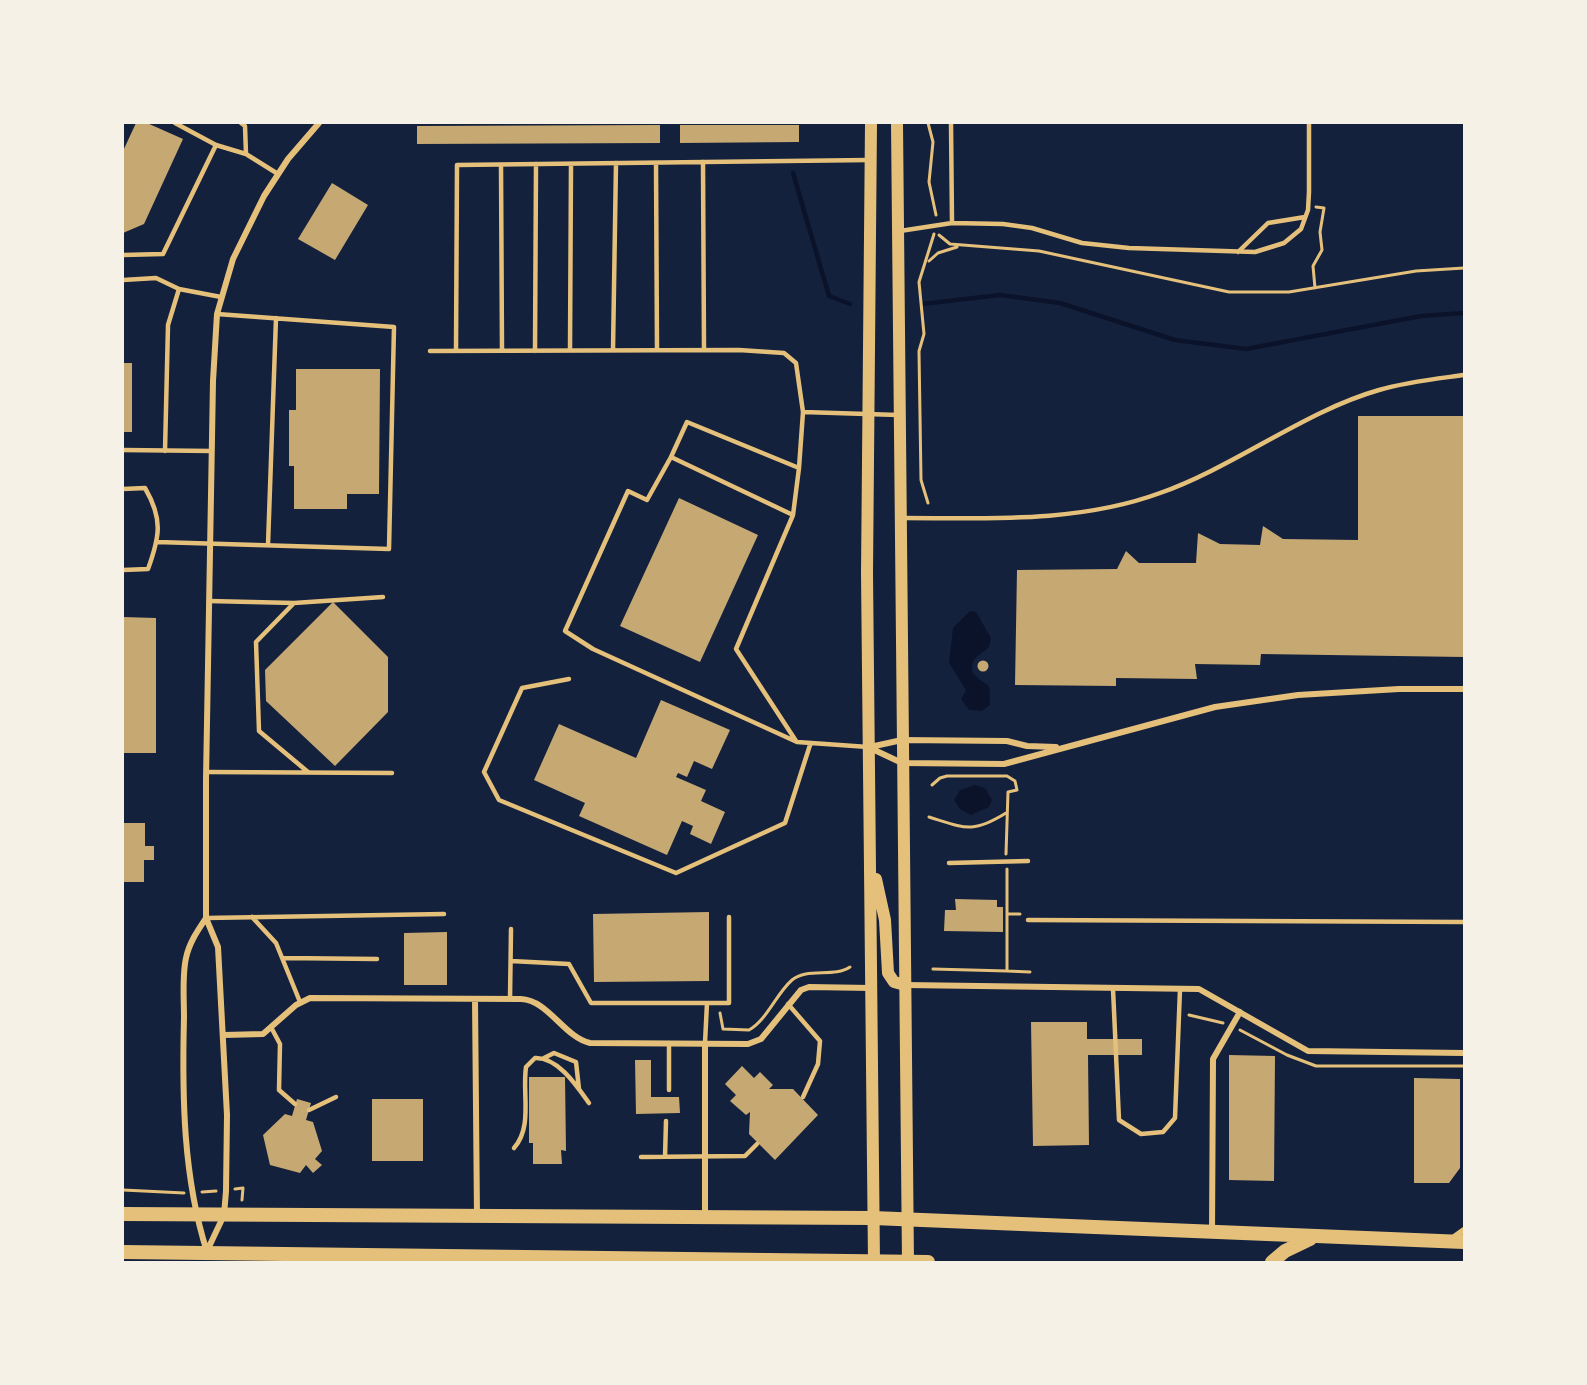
<!DOCTYPE html>
<html>
<head>
<meta charset="utf-8">
<style>
	body { margin:0 }
	#map { position:relative; width:1587px; height:1385px; overflow:hidden; background:#14213d; font-family:Montserrat,sans-serif }
	canvas { display:block }
	.frame { position:absolute; inset:0; border:124px solid #f6f1e7; pointer-events:none }
</style>
</head>
<body>
<div id="map">
<canvas width="1587" height="1385"></canvas>
<div class="frame"></div>
</div>
<script>
const ctx = document.querySelector('canvas').getContext('2d');
ctx.lineJoin = 'round';
function fill(path, color) { ctx.fillStyle = color; ctx.fill(path, 'evenodd'); }
function strokePath(path, color, width, dash) { ctx.strokeStyle = color; ctx.lineWidth = width; ctx.lineCap = dash ? 'butt' : 'round'; ctx.setLineDash(dash || []); ctx.stroke(path); }
fill(new Path2D(`
	M970 611 976 612 991 638 989 647C980 656 969 658 973 673 990 691 990 677 990 705L982 711 969 710 961 699 966 690 949 663 953 628Z
	M975 785 985 788 992 800 989 807 971 815 960 809 954 800 960 790Z`), '#0b132b');
strokePath(new Path2D(`
	M793 173 829 296 850 304
	M922 304 1000 295 1060 303 1175 340 1246 349 1421 316 1464 313`), '#0b132b', 4.5);
fill(new Path2D(`
	M136 123H147L183 139 144 224 123 233V151Z
	M660 125V143L417 144V126Z
	M680 125H799V142L680 143Z
	M332 183 368 205 335 260 298 239Z
	M123 363H132V432H123Z
	M296 369H380L379 494H347V509H294V466H289V410H296Z
	M1358 416H1464V657L1261 654 1260 665 1195 664 1197 679 1116 678V686L1015 685 1017 570 1117 569 1126 551 1139 563H1196L1198 533 1220 544 1260 545 1263 526 1283 539 1358 540Z
	M679 498 758 535 700 662 620 626Z
	M333 602 388 657V712L335 766 266 701 265 670Z
	M123 617 156 618V753H123Z
	M977.5 666a5.5 5.5 0 1 1 11 0a5.5 5.5 0 1 1-11 0Z
	M661 700 730 730 712 769 694 761 687 777 678 773 676 777 706 790 701 801 725 812 711 844 690 834 693 826 682 821 667 855 579 816 585 803 534 780 559 724 636 758Z
	M123 823H145V846H154V860H144V882H123Z
	M955 899 997 900V907H1003V932L944 931 945 910H956Z
	M709 912V981L594 982 593 914Z
	M447 932V985H404V933Z
	M1031 1022H1087V1039H1142V1055H1088L1089 1145 1033 1146Z
	M1229 1055 1275 1056 1274 1181 1229 1180Z
	M635 1060H651V1097H679L680 1113 636 1114Z
	M742 1066 754 1078 760 1072 773 1085 769 1089H793L818 1115 775 1160 749 1134 750 1112 746 1115 730 1101 736 1095 725 1084Z
	M529 1077H565L566 1151 561 1150 562 1164H533V1143H529Z
	M1414 1078 1460 1079V1168L1449 1183H1414Z
	M297 1099 311 1103 306 1120 313 1122 322 1151 315 1159 322 1165 313 1173 306 1165 300 1173 270 1165 263 1135 285 1114 292 1116Z
	M372 1099H423V1161H372Z`), '#c6a872');
strokePath(new Path2D(`
	M928 123 933 142 929 182 936 215
	M939 235 950 244 1039 251 1229 292H1289L1416 271 1464 268
	M929 261 938 253 957 247
	M1315 288 1313 266 1322 250 1320 232 1324 208 1316 207
	M928 503 921 480 919 351 924 334 919 282 934 234
	M932 785 940 778 947 776H1007L1015 781 1017 790 1008 792 1006 854
	M929 817C965 828 972 834 1006 813
	M1007 914H1020
	M933 969 1007 971V869
	M1007 971 1030 972
	M720 1013 723 1029 749 1030C767 1020 776 994 792 980 807 967 834 978 850 967
	M1189 1015 1223 1023
	M1240 1030 1287 1055 1316 1066H1464
	M235 1189 243 1188 242 1200
	M123 1190 184 1193
	M202 1192 216 1191`), '#e5c07b', 3);
strokePath(new Path2D(`
	M175 123 216 145 246 154
	M241 123 245 126 246 154 278 174
	M951 123 952 223
	M703 162 704 350
	M656 163 657 350
	M501 165 502 351
	M900 231 952 223 1003 224 1032 228 1082 243 1129 248 1255 252 1284 243 1301 229 1308 210 1309 192V123
	M1238 252 1268 223 1305 217
	M123 255 163 254 216 145
	M123 280 156 278 179 289 221 297
	M570 350 571 164
	M613 350 616 163
	M430 351 739 350 784 353 796 363 803 412
	M456 351 457 165 869 160
	M535 351 536 164
	M123 450 212 451
	M165 451 168 325 179 289
	M671 457 687 422 799 468 793 515 671 457 647 500 628 491 565 631 593 649 797 742 868 747
	M799 468 803 412 898 415
	M123 489 145 488C163 519 160 536 148 569L123 570
	M793 515 736 649 796 741
	M903 518C988 518 1079 523 1160 493 1234 467 1305 411 1379 390 1406 382 1435 379 1464 375
	M157 542 389 549 394 327 217 314
	M268 545 276 318
	M209 601 294 603 256 642 259 731 308 772
	M294 603 383 597
	M569 679 522 688 484 772 499 800 676 873 785 823 810 745
	M206 772 392 773
	M949 863 1028 861
	M252 917 276 943 300 1002
	M206 918 444 914
	M1028 920 1464 922
	M283 958 377 959
	M511 961 569 964 591 1003H707L705 1043
	M1113 989 1119 1120 1141 1134 1163 1132 1175 1118 1180 989
	M510 999 511 929
	M707 1003H729V917
	M788 1004 820 1041 818 1064 803 1097
	M272 1029 280 1044 279 1090 295 1104
	M544 1058 554 1053 576 1062 579 1089
	M669 1090V1043
	M309 1110 336 1097
	M514 1148C533 1127 522 1093 526 1067L535 1058C558 1057 577 1086 589 1103
	M641 1157 745 1156 757 1144
	M665 1157 666 1121`), '#e5c07b', 4.5);
strokePath(new Path2D(`
	M868 747 902 763 1004 764 1215 707 1298 695 1399 689H1464
	M870 747 902 740 1007 741 1027 746 1056 747
	M206 918C198 930 189 943 186 958 182 976 184 998 184 1017 182 1096 183 1177 207 1252
	M905 985 1199 989 1308 1051 1464 1053
	M475 999 477 1217
	M224 1035 263 1034 296 1005 310 998 521 999C548 1000 564 1037 590 1043L748 1044 761 1039 801 990 809 987 871 988
	M705 1043V1217
	M1212 1232 1213 1059 1240 1012
	M1450 1240 1464 1230
	M207 1251 224 1215 226 1191 227 1115 218 947 206 918V779L213 381 217 314 233 259 264 196 288 159 319 123`), '#e5c07b', 6);
strokePath(new Path2D(`
	M871 123 867 573 874 1262
	M897 123 908 1262
	M876 879 885 920 888 973 894 982 905 985`), '#e5c07b', 12);
strokePath(new Path2D(`
	M123 1214 873 1218 1464 1242
	M123 1252 928 1262
	M1272 1262 1285 1251 1310 1239`), '#e5c07b', 14);
</script>
</body>
</html>
